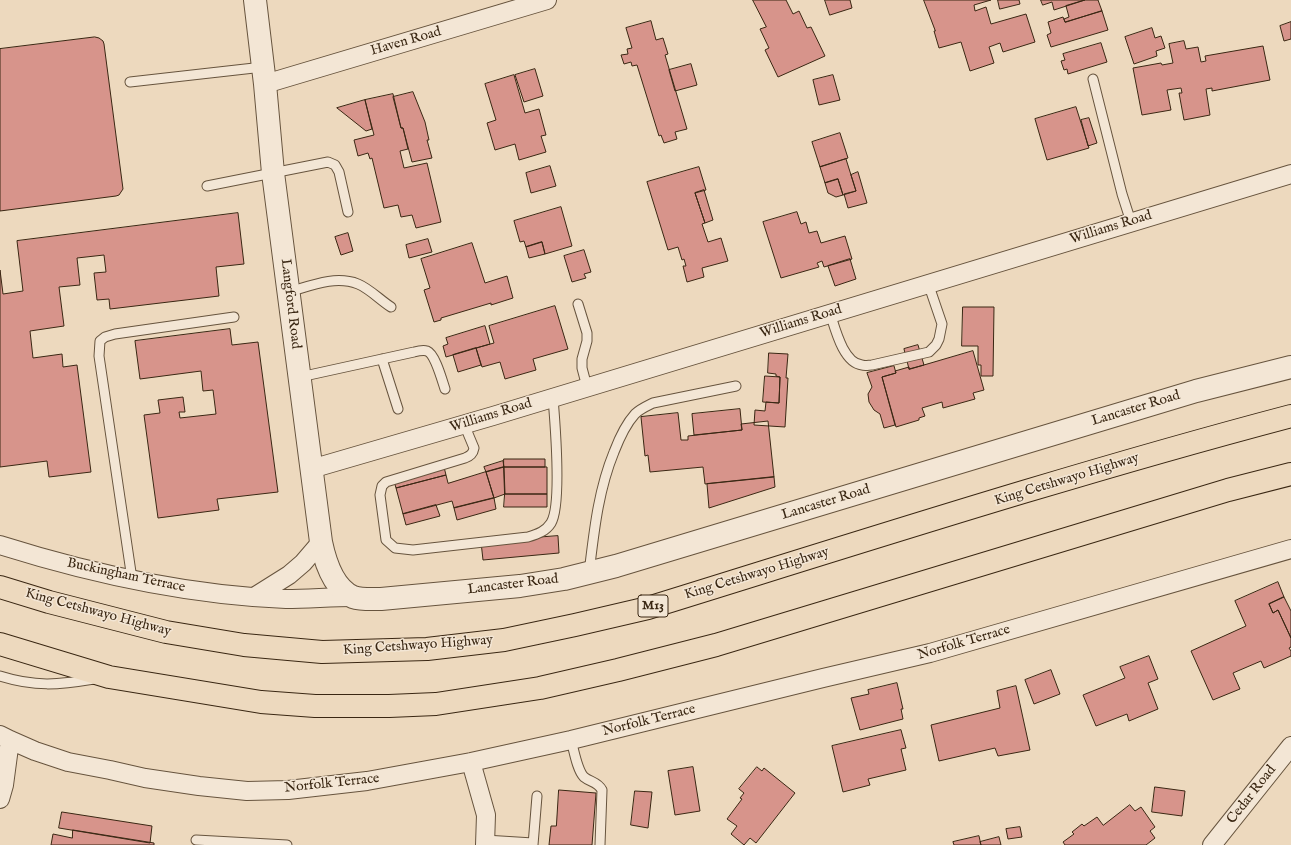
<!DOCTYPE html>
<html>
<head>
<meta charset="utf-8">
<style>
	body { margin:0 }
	canvas { display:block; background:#edd9be }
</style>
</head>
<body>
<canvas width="1291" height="845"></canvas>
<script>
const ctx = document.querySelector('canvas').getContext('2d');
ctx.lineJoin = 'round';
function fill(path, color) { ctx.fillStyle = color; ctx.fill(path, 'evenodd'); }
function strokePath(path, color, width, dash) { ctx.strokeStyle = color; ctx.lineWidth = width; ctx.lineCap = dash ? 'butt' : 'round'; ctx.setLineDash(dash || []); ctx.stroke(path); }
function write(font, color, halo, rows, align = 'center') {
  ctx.font = font + ' "IM FELL English",serif'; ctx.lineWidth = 3; ctx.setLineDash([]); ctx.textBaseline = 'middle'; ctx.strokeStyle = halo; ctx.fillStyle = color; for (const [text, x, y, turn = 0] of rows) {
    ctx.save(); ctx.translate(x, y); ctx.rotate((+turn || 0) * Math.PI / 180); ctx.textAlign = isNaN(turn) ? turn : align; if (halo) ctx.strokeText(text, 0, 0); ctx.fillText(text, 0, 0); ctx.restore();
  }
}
const building = new Path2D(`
	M753 0H786L793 14 799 11 807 28 811 27 825 56 778 77 765 50 769 48 760 29 766 27Z
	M825 0H850L852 8 830 15Z
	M924 0H991L974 5 975 11 986 7 991 24 1026 14 1035 42 1003 52 1000 43 989 47 994 63 970 71 961 42 939 48 934 31H935Z
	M998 0H1019L1020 4 1000 9Z
	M1041 0H1085L1054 10 1052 2 1043 5Z
	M1085 0H1098L1102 11 1065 22 1064 19 1069 17 1066 6Z
	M1102 11 1108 30 1051 47 1047 35 1051 33 1048 22 1063 17 1065 22Z
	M651 21 656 40 663 38 668 54 665 55 687 129 675 132 677 139 664 143 661 135 659 136 637 65 632 66 631 62 624 64 621 55 628 54 627 49 632 48 626 28Z
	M1291 22V39L1284 41 1280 26Z
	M1152 28 1155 38 1161 36 1165 48 1156 51 1157 56 1134 64 1125 37Z
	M95 37 99 38 103 41 104 44 123 189 119 195 116 196 0 211V49Z
	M1184 41 1186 49 1198 47 1201 62 1206 61 1205 56 1263 46 1270 80 1212 91V88L1206 89 1210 115 1184 120 1179 93H1182L1181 88 1167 90 1171 110 1142 115 1133 68 1161 63 1162 65 1173 63 1169 44Z
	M1101 43 1107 62 1068 74 1067 69 1064 70 1061 61 1065 60 1063 54Z
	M691 64 697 85 675 91 669 70Z
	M535 69 543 96 524 102 515 75Z
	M514 75 525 113 539 109 546 135 541 136 546 152 519 160 515 144 495 150 487 123 496 120 485 84Z
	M833 75 840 100 819 105 813 80Z
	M413 92 425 122 429 140H427L432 158 412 162 403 128H401L393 97Z
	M393 94 401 128H403L408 149 400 151 404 168 427 163 441 222 416 228 412 215 401 217 398 205 384 208 372 158 370 159 368 153 358 156 354 140 374 135 365 100Z
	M365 100 372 129 366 131 337 108Z
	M1076 107 1089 148 1047 160 1035 119Z
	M1089 118 1097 143 1088 146 1081 120Z
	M840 133 848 158 820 167 812 142Z
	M846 159 856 191 843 195 838 179 825 183 820 167Z
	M550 166 556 186 531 193 526 173Z
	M699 167 706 190 695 193 705 223 702 224 708 242 721 238 728 261 702 268 704 277 687 282 683 266H686L684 259 682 260 678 247 668 250 647 182Z
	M858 172 867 203 848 208 844 194 856 191 851 175Z
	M838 179 843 195 836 197 828 193 825 183Z
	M704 190 713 220 705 223 695 193Z
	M561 207 572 246 545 254 542 242 526 247 524 241 520 242 514 221Z
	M797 212 801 224 806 222 809 233 817 231 821 243 845 236 852 259 824 267 822 261 817 263 819 267 781 278 763 222Z
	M238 213 244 264 216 267 219 296 110 309 109 299 97 300 94 273 106 272 104 255 77 258 80 285 59 287 64 326 30 331 33 358 62 354 63 367 77 365 91 472 49 477 47 461 0 467V270L3 294 23 291 17 241Z
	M348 233 353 251 341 255 335 237Z
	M428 239 432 252 409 258 406 245Z
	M542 242 545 254 529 258 526 247Z
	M472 243 485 283 507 276 513 298 491 305V303L441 318V320L434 322 424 290 430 288 421 259Z
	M584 250 591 272 584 274 586 278 572 282 564 256Z
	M850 259 856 279 835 286 828 266Z
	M555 306 568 349 533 359 536 370 505 379 500 362 482 367 476 348 494 343 489 326Z
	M963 307H994L993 376H981V365H978V346H962Z
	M485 326 490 344 446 357 443 346 448 344 446 338Z
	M230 329 232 345 258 342 278 492 217 499 219 510 158 518 144 415 160 413 158 400 183 397 185 412H179L180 418 216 414 213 390 203 391 201 371 140 379 135 341Z
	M918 345 924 365 909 369 904 349Z
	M476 348 481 365 458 372 453 355Z
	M973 351 984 390 973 393 975 399 943 408 942 402 922 408 925 416 919 418V420L896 427 882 377 896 373 895 371 909 367V369Z
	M769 353 788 354 786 378H788L785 427 754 425 755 410 765 411 766 402 779 403 780 377 776 376V374L768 373Z
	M894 366 896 373 882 377 895 425 884 428 880 414 874 410 869 402 868 394 872 387 867 373Z
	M765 376 780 377 779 403 763 402Z
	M740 409 742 430 694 435 692 414Z
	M678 413 681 440H688V436L742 430 741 424 768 421 774 477 705 484 703 467 650 472 648 455 645 456 641 417Z
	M504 459H545V467H504Z
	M503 461 504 467 486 472 484 467Z
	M444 467 446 475 396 488 394 481Z
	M504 467 505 494 494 498 486 472Z
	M504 467H547V494H505Z
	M486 472 494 498 454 508 452 501 403 514 396 488 446 475 448 483Z
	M774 477 775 487 709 508 707 484Z
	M505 494H547V507H504Z
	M494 498 496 509 457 520 454 508Z
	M436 505 440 516 406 525 403 514Z
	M558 536 559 553 483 560 481 542Z
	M1278 582 1284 597 1269 604 1273 613 1278 610 1291 638V647L1289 648 1291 651V656L1264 668 1261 661 1233 673 1240 689 1213 700 1191 651 1246 626 1235 601Z
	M1284 597 1291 611V638L1278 610 1273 613 1269 604Z
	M1149 656 1158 679 1148 683 1158 709 1129 721 1127 714 1096 726 1083 695 1125 678 1120 667Z
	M1051 670 1060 694 1034 704 1025 680Z
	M897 683 903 709H901L903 719 860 730 851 698 869 694 868 690Z
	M1016 686 1030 750 998 756 995 748 939 761 931 725 1000 708 997 691Z
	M901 730 906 748 901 749 906 770 868 779 870 785 843 792 832 746Z
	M693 767 700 811 675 815 668 771Z
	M757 767 762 771 764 768 795 793 756 843 750 838 744 845 731 834 737 826 727 819 742 799 740 798 744 793 739 789Z
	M1155 787 1185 791 1182 816 1152 812Z
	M559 790 596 793 592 845H549L551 826H556Z
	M635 791 652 792 648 828 631 825Z
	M1130 805 1135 811 1141 807 1155 827 1150 831 1155 838 1146 845H1065L1063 842 1074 834 1072 832 1082 824 1084 826 1097 817 1103 825Z
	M62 812 152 826 150 843 59 828Z
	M1020 827 1022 837 1008 839 1006 829Z
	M73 830 154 843V845H51L53 834 72 838Z
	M979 836 981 845H954L953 842Z
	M999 837 1001 845H981L980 842Z`);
fill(building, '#d7948b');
strokePath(building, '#3a2713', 1);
const service = new Path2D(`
	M1093 79 1122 194 1131 222
	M130 82 263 67
	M207 186 328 162 335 165 339 172 348 212
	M289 292C310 286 335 275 358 284 370 289 380 300 391 307
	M578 304 587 333V341L582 359V368L587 387
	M830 313C835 328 843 363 862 365 865 366 869 365 872 365L929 352 936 345 939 339 942 324 928 283
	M382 359 398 409
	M300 377 414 352C418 351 423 350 427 351 435 354 442 380 445 389
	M464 424 474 448C473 454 470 456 465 458L386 482 382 486 380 495 386 540 395 548 413 550 528 537C538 534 546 531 551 523 562 505 555 422 553 398
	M589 573C594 532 598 491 614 452 619 439 625 425 635 414 640 409 647 406 653 403L736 386
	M132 579 99 356 100 341 105 337 115 334 234 317
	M0 676C35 687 58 685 94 679
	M571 740C574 750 577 770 584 777 590 782 598 782 602 790L600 845
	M196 840 287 845
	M485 840 533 843
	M533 845 537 796`);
const minor = new Path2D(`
	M265 84 547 0
	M311 469 493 416 1291 174
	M0 545C92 574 189 595 286 599 308 599 331 597 353 597
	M254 597 289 575 303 563 321 542
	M0 735 10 740 35 751 68 762 110 770 145 778 199 786 247 791 288 790 367 781 471 762 571 740 823 678 930 653 1291 549
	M471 762 486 815 485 845
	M0 799 4 785 10 740
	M1212 845 1291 746`);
const tertiary = new Path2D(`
	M255 0 265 84 273 173 321 542C325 561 333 588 353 597 362 600 373 599 381 599L520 586 564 579 616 566 1196 391 1291 367`);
const motorway = new Path2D(`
	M0 587 49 602 166 632 244 645 322 652 427 649 504 640 575 625 648 608C861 542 1075 473 1291 416
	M0 644 109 677 261 702 315 706H389L436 704 540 688 618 670 716 645 1228 490 1291 474`);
strokePath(service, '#67543e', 11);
strokePath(minor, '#67543e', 20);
strokePath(tertiary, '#67543e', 24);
strokePath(motorway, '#3a2713', 24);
strokePath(service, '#f3e6d5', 9);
strokePath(minor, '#f3e6d5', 18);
strokePath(tertiary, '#f3e6d5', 22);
strokePath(motorway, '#edd9be', 22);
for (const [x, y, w] of [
	[653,606,30]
]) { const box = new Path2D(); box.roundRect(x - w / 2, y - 11, w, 22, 3); ctx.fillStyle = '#f3e6d5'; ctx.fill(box); strokePath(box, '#3a2713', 1); }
write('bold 13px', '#3a2713', null, [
	["M13",653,606]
]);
write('14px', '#3a2713', '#f3e6d5', [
	["Haven Road",406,42,-16],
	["Williams Road",1111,228,-17],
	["Langford Road",290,304,83],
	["Williams Road",801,322,-17],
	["Lancaster Road",1136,409,-17],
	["Williams Road",491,416,-17],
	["King Cetshwayo Highway",1067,480,-17],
	["Lancaster Road",826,503,-17],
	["King Cetshwayo Highway",757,574,-17],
	["Buckingham Terrace",126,576,12],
	["Lancaster Road",513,585,-7],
	["King Cetshwayo Highway",98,613,15],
	["Norfolk Terrace",964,643,-16],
	["King Cetshwayo Highway",418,646,-4],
	["Norfolk Terrace",649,721,-14],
	["Norfolk Terrace",332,784,-6],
	["Cedar Road",1252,795,-52]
]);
</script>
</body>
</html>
